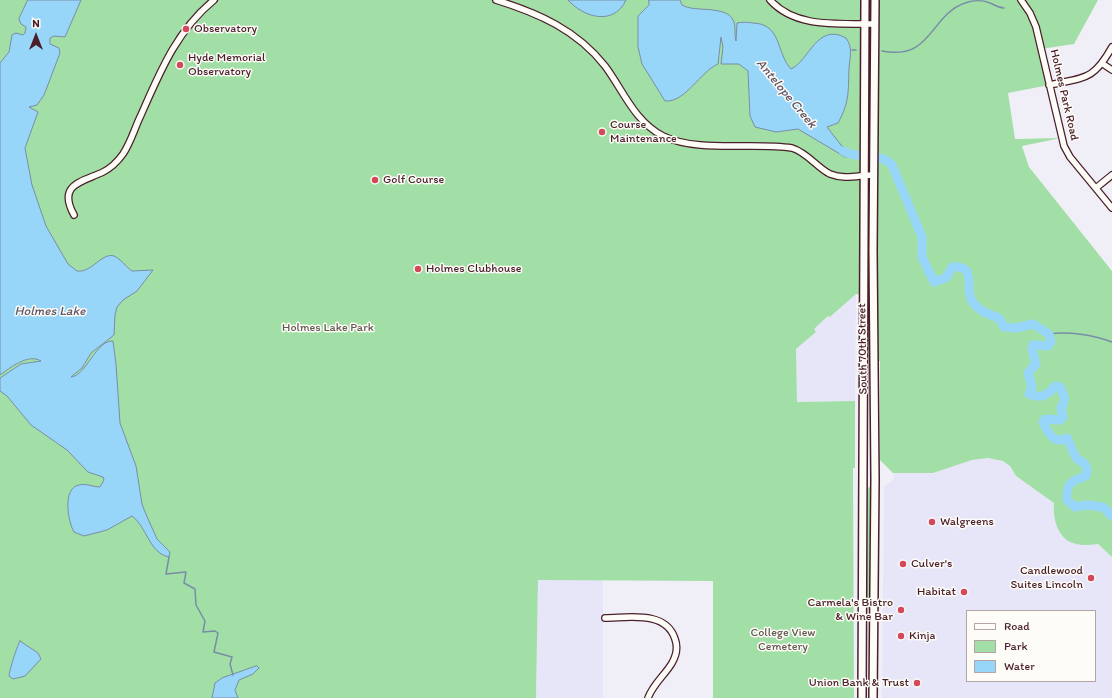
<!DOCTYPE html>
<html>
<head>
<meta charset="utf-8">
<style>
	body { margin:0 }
	#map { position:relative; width:1112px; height:698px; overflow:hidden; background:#f0eff8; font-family:Itim,sans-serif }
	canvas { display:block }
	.legend { position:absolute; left:966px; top:610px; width:130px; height:72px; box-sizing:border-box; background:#fdfcf7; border:1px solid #b5a4a5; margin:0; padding:5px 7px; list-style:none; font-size:12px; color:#4a1f2b }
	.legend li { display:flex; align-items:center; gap:8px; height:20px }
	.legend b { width:20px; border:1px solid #b5a4a5 }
	.north { position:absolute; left:16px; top:16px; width:40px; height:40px; -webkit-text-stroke:3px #fdfcf7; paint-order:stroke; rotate:0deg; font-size:11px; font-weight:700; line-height:16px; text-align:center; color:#4a1f2b }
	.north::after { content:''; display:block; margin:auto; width:14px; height:18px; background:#4a1f2b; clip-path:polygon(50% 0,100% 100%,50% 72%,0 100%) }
</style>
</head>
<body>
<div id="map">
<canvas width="1112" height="698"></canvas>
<ul class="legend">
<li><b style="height:5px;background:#fdfcf7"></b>Road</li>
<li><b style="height:11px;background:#a2dfa6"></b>Park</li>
<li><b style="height:11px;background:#98d6f9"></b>Water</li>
</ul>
<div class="north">N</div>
</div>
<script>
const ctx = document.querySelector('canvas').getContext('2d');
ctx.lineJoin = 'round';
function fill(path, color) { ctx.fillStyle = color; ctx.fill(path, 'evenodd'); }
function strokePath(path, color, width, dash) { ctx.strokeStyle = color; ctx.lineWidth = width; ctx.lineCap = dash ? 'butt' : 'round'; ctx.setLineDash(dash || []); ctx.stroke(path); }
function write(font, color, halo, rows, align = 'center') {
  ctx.font = font + ' Itim,sans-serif'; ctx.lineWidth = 3; ctx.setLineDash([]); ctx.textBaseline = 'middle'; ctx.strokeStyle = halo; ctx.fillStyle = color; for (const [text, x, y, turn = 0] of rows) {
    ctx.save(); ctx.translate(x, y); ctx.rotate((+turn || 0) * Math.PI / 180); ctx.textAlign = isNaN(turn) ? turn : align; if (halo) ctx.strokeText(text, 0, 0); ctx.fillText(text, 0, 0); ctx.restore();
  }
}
fill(new Path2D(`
	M856 294 855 401 797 402 796 349 816 332 814 329 829 315 831 317Z
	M988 458 1003 461 1010 466 1016 476 1054 503 1053 512 1055 522 1062 535 1072 543 1084 545 1098 544 1112 557V698H882L884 487 894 479 893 473H933L972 460ZM967 611H1095V681H967Z
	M538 580H603V698H536Z`), '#e6e6f8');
fill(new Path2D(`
	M0 0H1098L1074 44 1041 49 1049 85 1008 93 1015 139 1061 138 1022 146 1029 167 1112 271V557L1098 544C1090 545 1081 546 1073 543 1058 539 1052 517 1054 503L1016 476 1010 466 1003 461 988 458 972 460 933 473H893L880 460V361H874L873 295H870V337L867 357 866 295 856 294 830 317 828 316 814 329 816 332 796 349 797 402 855 401V468H853L854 698H713V581L541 580H538L536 698H0Z
	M869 487H871L870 616 865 593 866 493Z`), '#a2dfa6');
const water = new Path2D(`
	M28 0H81L65 37 54 36 50 38V44L59 48 60 53 44 95 37 105 29 107 38 112 25 148 32 185 46 226 68 264 77 271C92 273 102 252 114 256 121 259 126 267 132 271L153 270 137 291 123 300 117 307 115 315 114 335 91 353 82 368 71 377C86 376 96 340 113 341L116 364 120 423 136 466 142 504 145 512 157 539 170 552 169 557C149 553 147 527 132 516L107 530 84 536 74 532C68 522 62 488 79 485 86 483 93 487 100 487L104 480 103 477 88 472 67 450 31 425 7 396 0 391V378L21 364 41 361C28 353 10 368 0 375V63L9 52 12 35 16 33 23 35 25 33 26 27 21 24 19 19Z
	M568 0H626C614 26 584 18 568 0Z
	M649 0H680L682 5C694 13 728 4 734 22 736 28 734 35 736 41L737 23C742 22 747 22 753 23 782 24 776 53 791 69 809 61 817 22 846 38 853 48 850 56 849 68 848 91 850 101 838 123L827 127 841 145 853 156 845 157 798 129 776 132 755 127 750 116 748 71 739 64H721L723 47 721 37 718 64C701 71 685 103 665 101L642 64 638 47V16L649 5Z
	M20 641 38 653 41 659 25 676 13 679 9 676C9 671 18 643 20 641Z
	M257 666 259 668 253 674 239 680 235 690 238 698H212L215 683 222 678Z`);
fill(water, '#98d6f9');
strokePath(water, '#798da7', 1);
strokePath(new Path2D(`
	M852 50H856
	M882 51C932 61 930 15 965 3 973 0 983 0 990 3 995 5 998 8 1004 8
	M1049 334C1069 331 1093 335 1112 342
	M169 557 166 574 186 572 184 583 195 589 196 605 205 621 203 632 215 631 218 633 214 652 232 657 230 664 233 675`), '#798da7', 1.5);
strokePath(new Path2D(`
	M843 151C860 160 880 152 892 165L922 237V257L934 282 947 277 952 267C977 265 965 285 971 299 977 310 987 314 999 318L1004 327 1016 328 1033 324 1049 334 1051 342 1048 346 1033 345 1032 349 1036 364 1028 373 1032 387 1029 394C1040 399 1049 395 1055 386L1060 387C1064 396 1067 399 1061 408L1063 417 1060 420 1045 419 1043 422C1048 433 1054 445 1067 438L1076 458 1085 464 1087 470 1086 476C1071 481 1066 483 1067 500L1075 507 1087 505 1103 507 1112 516`), '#98d6f9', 9);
const minor = new Path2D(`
	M496 0C538 13 577 30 605 66 623 90 634 121 663 136 698 153 753 142 792 148 808 153 816 167 830 174 845 180 859 175 874 175
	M770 0C796 29 840 23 875 24
	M1021 0 1030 13 1036 27 1064 146 1070 157 1112 208
	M1103 64 1112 70
	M1049 85C1085 77 1093 81 1112 47
	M1096 188 1112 175
	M74 215C57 184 82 182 103 172 111 168 118 161 123 154 131 142 135 127 141 115 160 72 177 30 214 0
	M605 618C628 618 666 610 675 639 678 647 676 656 672 663 665 675 653 684 648 698`);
const major = new Path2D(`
	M862 698 865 0
	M873 698 875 479 873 250 875 0`);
strokePath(minor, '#4a1f2b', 8);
strokePath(major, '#4a1f2b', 10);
strokePath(minor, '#fdfcf7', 5.5);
strokePath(major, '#fdfcf7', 7);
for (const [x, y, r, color] of [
	[186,29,4,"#d1495b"],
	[180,65,4,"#d1495b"],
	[602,132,4,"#d1495b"],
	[375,180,4,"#d1495b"],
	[418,269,4,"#d1495b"],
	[932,522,4,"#d1495b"],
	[903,564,4,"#d1495b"],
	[1091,578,4,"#d1495b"],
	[964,592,4,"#d1495b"],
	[901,610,4,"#d1495b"],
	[901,636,4,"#d1495b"],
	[917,683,4,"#d1495b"]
]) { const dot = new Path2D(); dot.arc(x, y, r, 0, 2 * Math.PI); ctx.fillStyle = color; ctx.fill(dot); strokePath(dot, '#fdfcf7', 1.5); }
write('12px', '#4a1f2b', '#fdfcf7', [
	["Observatory",194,29],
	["Hyde Memorial",188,58],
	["Observatory",188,72],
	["Course",610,125],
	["Maintenance",610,139],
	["Golf Course",383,180],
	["Holmes Clubhouse",426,269],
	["Walgreens",940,522],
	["Culver's",911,564],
	["Candlewood",1083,571,"right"],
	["Suites Lincoln",1083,585,"right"],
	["Habitat",956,592,"right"],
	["Carmela's Bistro",893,603,"right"],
	["& Wine Bar",893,617,"right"],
	["Kinja",909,636],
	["Union Bank & Trust",909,683,"right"]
], 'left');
write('12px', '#4a1f2b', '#fdfcf7', [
	["Holmes Park Road",1064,95,77],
	["South 70th Street",863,349,-91]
]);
write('12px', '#645950', '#fdfcf7', [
	["Holmes Lake Park",328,328],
	["College View",783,633],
	["Cemetery",783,647]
]);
write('italic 13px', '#615669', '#fdfcf7', [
	["Antelope Creek",786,94,50],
	["Holmes Lake",50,312]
]);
</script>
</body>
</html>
